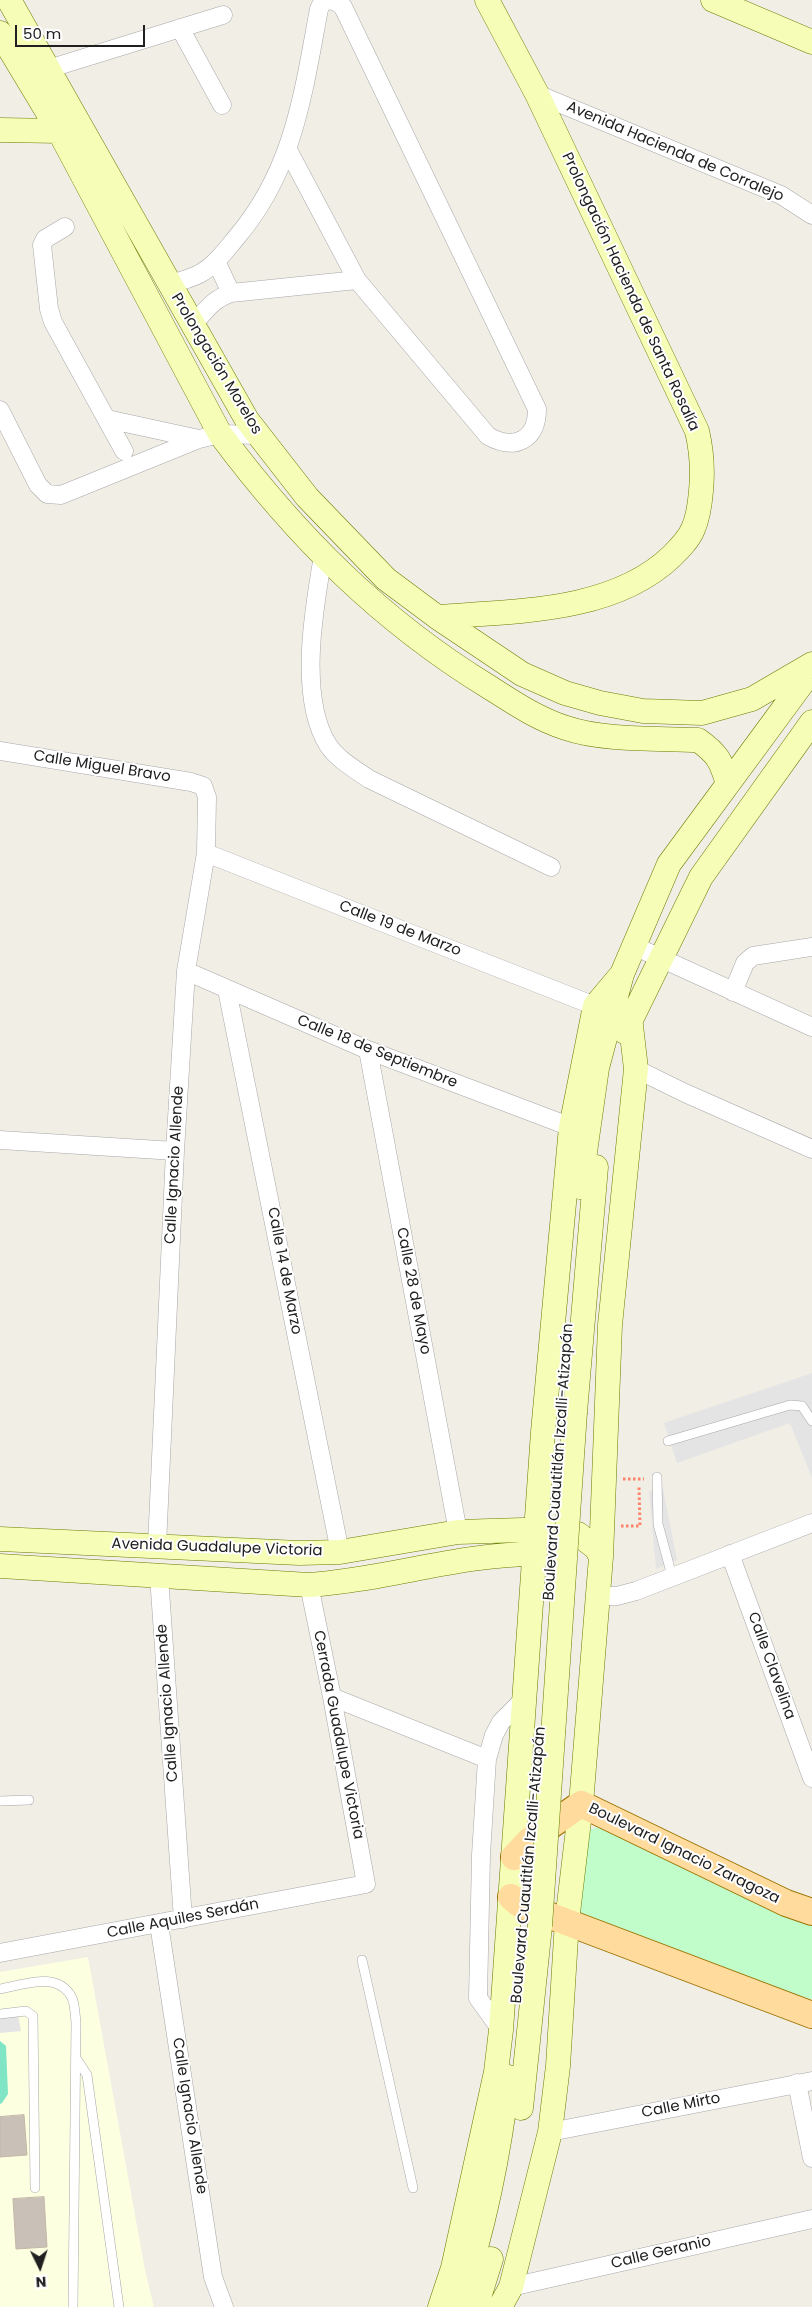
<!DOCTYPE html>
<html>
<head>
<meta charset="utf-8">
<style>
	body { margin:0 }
	#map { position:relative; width:812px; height:2307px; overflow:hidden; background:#f1eee6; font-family:Poppins,sans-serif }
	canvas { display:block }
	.north { position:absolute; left:15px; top:2242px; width:50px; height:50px; -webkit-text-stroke:4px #fff; paint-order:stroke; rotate:176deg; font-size:14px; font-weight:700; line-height:20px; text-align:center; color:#202020 }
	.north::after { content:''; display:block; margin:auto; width:18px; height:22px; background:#202020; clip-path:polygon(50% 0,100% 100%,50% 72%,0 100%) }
	.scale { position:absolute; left:15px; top:25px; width:130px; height:22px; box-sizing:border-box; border:2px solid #202020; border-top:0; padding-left:6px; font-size:15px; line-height:18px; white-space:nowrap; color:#202020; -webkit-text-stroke:4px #fff; paint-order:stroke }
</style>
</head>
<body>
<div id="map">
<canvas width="812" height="2307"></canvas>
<div class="north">N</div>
<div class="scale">50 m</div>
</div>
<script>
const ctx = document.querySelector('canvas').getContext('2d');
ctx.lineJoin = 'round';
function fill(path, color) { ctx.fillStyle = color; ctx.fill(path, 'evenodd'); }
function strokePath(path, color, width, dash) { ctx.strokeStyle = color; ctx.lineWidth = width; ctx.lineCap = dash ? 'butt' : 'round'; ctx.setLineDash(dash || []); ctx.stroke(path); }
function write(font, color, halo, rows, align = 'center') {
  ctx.font = font + ' Poppins,sans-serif'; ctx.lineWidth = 4; ctx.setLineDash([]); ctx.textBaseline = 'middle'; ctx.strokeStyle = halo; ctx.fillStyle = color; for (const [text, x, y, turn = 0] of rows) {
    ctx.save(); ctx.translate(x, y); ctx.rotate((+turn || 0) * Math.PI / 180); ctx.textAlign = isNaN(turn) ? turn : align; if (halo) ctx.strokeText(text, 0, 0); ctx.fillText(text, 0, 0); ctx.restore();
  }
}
fill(new Path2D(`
	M88 1957 145 2270 154 2307H0V1972Z`), '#fdffe1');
fill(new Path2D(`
	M602 1826 812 1914V1999L793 1994 578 1916 586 1837 591 1829Z`), '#c1fdca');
fill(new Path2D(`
	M0 2041 6 2046 8 2094 2 2103 0 2104Z`), '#7fe5c4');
fill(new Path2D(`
	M812 1373V1478L790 1423 677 1463 664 1423Z
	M663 1489 677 1560 656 1569 649 1491Z
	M18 2015 21 2031 0 2033V2017Z`), '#e4e4e4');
const building = new Path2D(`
	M24 2115 27 2155 0 2157V2117Z
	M44 2197 47 2247 16 2249 13 2199Z`);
fill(building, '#c9c1b8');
strokePath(building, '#c4b6a7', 1);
const lane = new Path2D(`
	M668 1441 790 1405 802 1406 812 1421
	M657 1477 658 1524 672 1576
	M0 1801 29 1800
	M362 1960 413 2188
	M0 1989C23 1985 58 1970 72 1998 75 2004 75 2015 76 2022L73 2307
	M0 2014 26 2011 33 2016 35 2188
	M76 2058 87 2075 119 2307`);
const street = new Path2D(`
	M180 28 222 105
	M48 69 223 15
	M537 94 781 195 812 215
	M288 150 357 280 488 436C515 451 537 440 537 409L343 7 337 2 329 0
	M65 227 45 239 42 245 49 309 53 322 124 451
	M216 261 231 293
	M168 285C179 281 191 279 201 273 215 265 225 251 236 238 294 170 303 94 319 9L322 3 328 0
	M193 325C205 311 213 299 231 293L357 280
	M0 410 38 485 47 494 61 495 199 439 220 434 257 435
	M107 419 199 439
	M323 556C314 608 298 697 328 745 337 759 356 770 369 779L551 867
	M0 751 191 782 203 786 207 797 206 853 186 971 175 1151 157 1546
	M206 853 595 1006
	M634 946 812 1027
	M186 971 368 1050 571 1127
	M227 990 340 1552
	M733 992 745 963 753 956 812 947
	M368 1050 458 1532
	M636 1069 685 1093 812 1149
	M0 1140 175 1151
	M730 1554 812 1778
	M159 1576 183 1919
	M598 1596H617L636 1591 812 1523
	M332 1697 487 1759
	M159 1924 213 2277 224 2307
	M0 1953 366 1884 332 1697 309 1585
	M501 2030 478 1998 481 1855 487 1759 494 1735 501 1722 524 1699
	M797 2083 812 2158
	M550 2132 812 2081
	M511 2287 812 2219`);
const secondary = new Path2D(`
	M9 0 247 420 307 497 386 579 437 617 522 674 565 693 600 703 643 711 702 713 752 699 812 664
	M713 0 812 42
	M0 33 59 131 220 434C296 536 381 621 489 687 514 703 538 719 566 728 605 741 657 738 698 740 718 754 721 761 728 784
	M0 130 59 131
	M437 617C514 611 613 613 672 556 680 548 689 539 693 529 698 518 700 503 701 491 703 470 702 452 697 431L537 94 487 0
	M625 1032 701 877 812 722
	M580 1187 597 1068 622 974 669 864 812 670
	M575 1412 596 1167
	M0 1539 299 1553 340 1552 458 1532 523 1530 578 1534 596 1548 601 1557
	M0 1566 309 1585C385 1580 459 1554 535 1554
	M521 2108 540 1926
	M440 2307 453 2268 496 2072 501 2030 543 1432 571 1127 595 1006 622 974
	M458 2307C484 2229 499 2158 508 2077
	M476 2307 491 2259
	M500 2307 511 2287 550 2132 558 2066 567 1921 581 1804 601 1557 610 1325 636 1069 630 1017`);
const primary = new Path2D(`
	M514 1857 530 1840 581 1804 786 1903 812 1912
	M511 1897 519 1904 812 2015`);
strokePath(lane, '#a7a7a7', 10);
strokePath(street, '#a7a7a7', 19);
strokePath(secondary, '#677e00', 25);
strokePath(primary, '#9c7300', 28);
strokePath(new Path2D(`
	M623 1479H644
	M621 1526H640L639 1487`), '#ff8369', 3, [2.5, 2.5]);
strokePath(lane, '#fff', 9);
strokePath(street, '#fff', 18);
strokePath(secondary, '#f5fdb7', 24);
strokePath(primary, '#ffdb9d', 26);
const secondaryBridge = new Path2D(`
	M540 1926 575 1412`);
strokePath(secondaryBridge, '#677e00', 25, []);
strokePath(secondaryBridge, '#f5fdb7', 24);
write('15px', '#202020', '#fff', [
	["Avenida Hacienda de Corralejo",675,152,23],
	["Prolongación Hacienda de Santa Rosalía",630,292,65],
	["Prolongación Morelos",216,364,59],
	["Calle Miguel Bravo",102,767,9],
	["Calle 19 de Marzo",400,929,21],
	["Calle 18 de Septiembre",377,1052,22],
	["Calle Ignacio Allende",175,1165,-87],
	["Calle 14 de Marzo",284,1271,79],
	["Calle 28 de Mayo",413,1291,79],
	["Boulevard Cuautitlán Izcalli-Atizapán",559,1462,-86],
	["Avenida Guadalupe Victoria",217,1548,2],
	["Calle Clavelina",771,1666,70],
	["Calle Ignacio Allende",168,1703,-94],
	["Cerrada Guadalupe Victoria",338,1735,79],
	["Boulevard Ignacio Zaragoza",684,1854,26],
	["Boulevard Cuautitlán Izcalli-Atizapán",529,1865,-85],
	["Calle Aquiles Serdán",183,1919,-11],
	["Calle Mirto",681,2106,-11],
	["Calle Ignacio Allende",189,2116,81],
	["Calle Geranio",661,2253,-13]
]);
</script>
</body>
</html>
